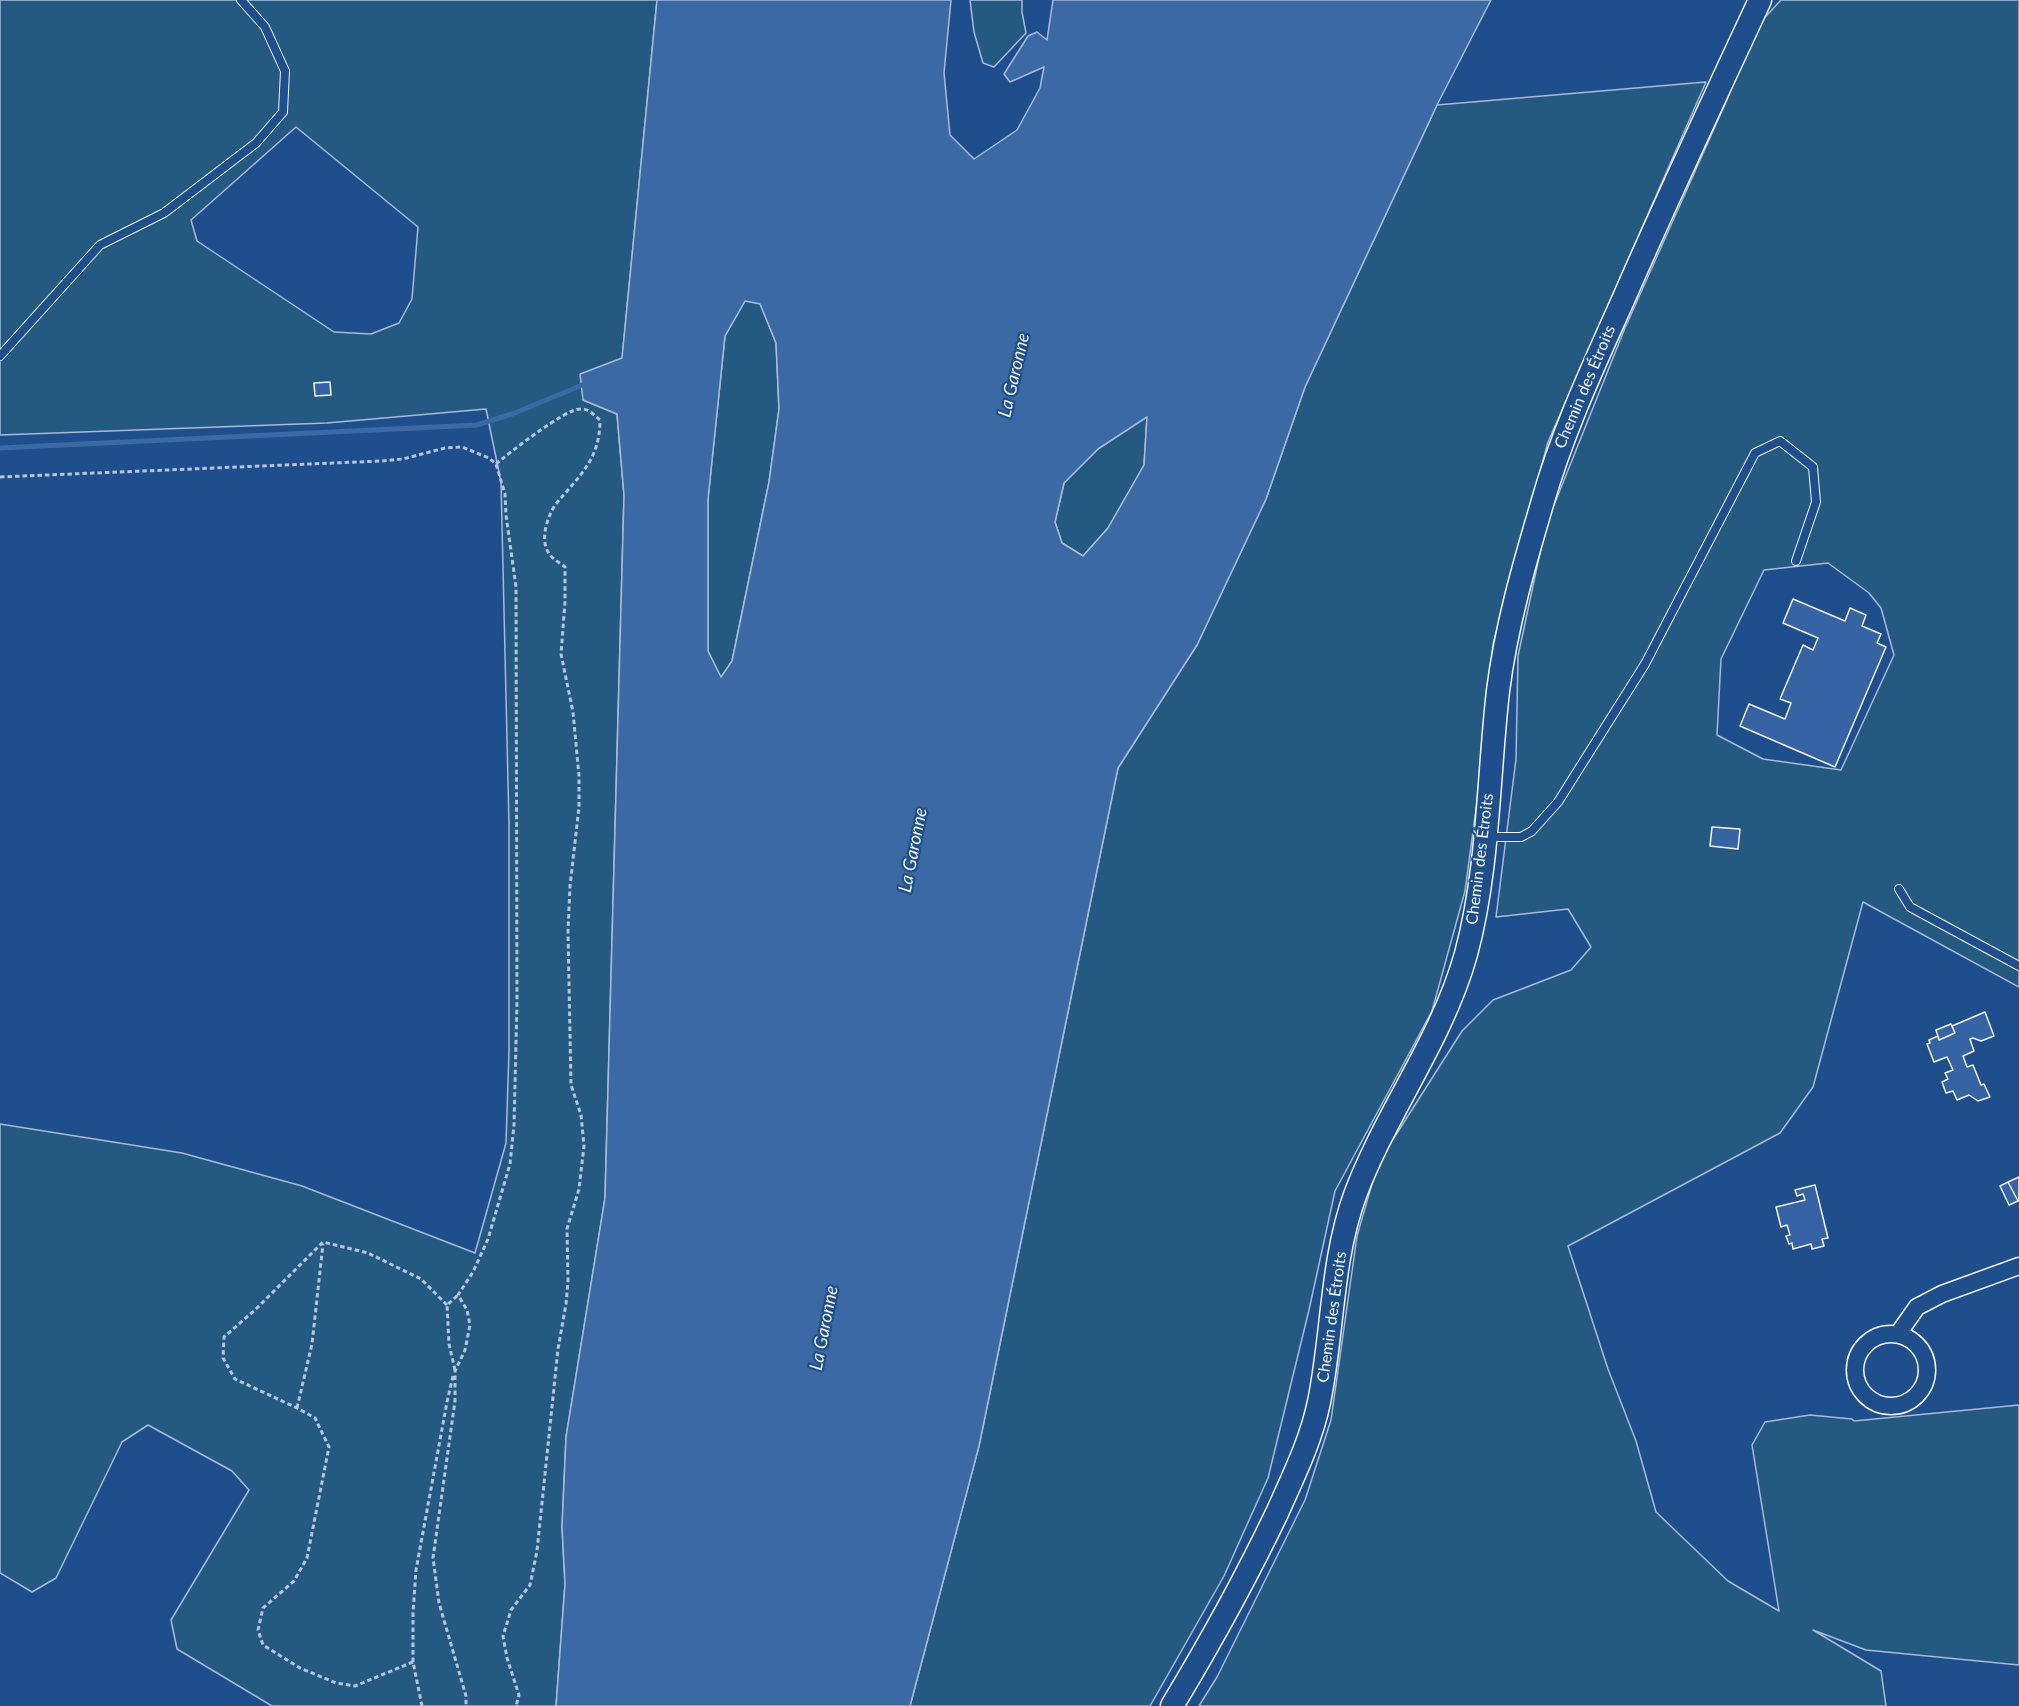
<!DOCTYPE html>
<html>
<head>
<meta charset="utf-8">
<style>
	body { margin:0 }
	canvas { display:block; background:#1f4e8c }
</style>
</head>
<body>
<canvas width="2019" height="1706"></canvas>
<script>
const ctx = document.querySelector('canvas').getContext('2d');
ctx.lineJoin = 'round';
function fill(path, color) { ctx.fillStyle = color; ctx.fill(path, 'evenodd'); }
function strokePath(path, color, width, dash) { ctx.strokeStyle = color; ctx.lineWidth = width; ctx.lineCap = dash ? 'butt' : 'round'; ctx.setLineDash(dash || []); ctx.stroke(path); }
function write(font, color, halo, rows, align = 'center') {
  ctx.font = font + ' Lato,sans-serif'; ctx.lineWidth = 4.5; ctx.setLineDash([]); ctx.textBaseline = 'middle'; ctx.strokeStyle = halo; ctx.fillStyle = color; for (const [text, x, y, turn = 0] of rows) {
    ctx.save(); ctx.translate(x, y); ctx.rotate((+turn || 0) * Math.PI / 180); ctx.textAlign = isNaN(turn) ? turn : align; if (halo) ctx.strokeText(text, 0, 0); ctx.fillText(text, 0, 0); ctx.restore();
  }
}
const green = new Path2D(`
	M0 0H657L622 359 583 400 617 414 624 495 605 1198 566 1437 562 1527 565 1584 556 1706H272L177 1649 171 1620 249 1490 232 1471 148 1425 122 1442 56 1578 32 1592 0 1573V1124L182 1153 302 1186 475 1253 506 1143 509 1051V825L501 482 486 409 327 423 0 435ZM296 127 418 227 412 299 399 323 371 334 334 332 197 241 191 220Z
	M970 0H1022V12L1026 33 994 67 983 63 974 32Z
	M1781 0H2019V987L1863 902 1813 1087 1780 1133 1568 1246 1608 1369 1636 1441 1656 1512 1728 1581 1779 1611 1752 1445 1765 1422 1810 1415 1852 1419 1854 1421 2019 1405V1665L1866 1650 1813 1630 1881 1671 1886 1706H1199L1217 1677 1305 1500 1331 1420 1357 1236 1378 1163 1462 1031 1493 1000 1571 970 1591 947 1568 909 1496 917 1516 759 1518 656 1546 525 1625 328 1726 102 1756 27ZM1828 563 1869 593 1881 608 1894 655 1841 770 1763 759 1717 735 1721 659 1764 570Z
	M1706 82 1548 442 1493 644 1476 809 1465 891 1432 1011 1335 1191 1309 1310 1268 1478 1224 1576 1150 1706H910L979 1446 1118 768 1197 645 1266 499 1305 387 1437 105Z
	M745 301 760 303 776 343 779 409 769 482 732 661 721 678 708 651V499L725 336Z
	M1147 416 1144 465 1108 528 1083 556 1062 543 1055 522 1064 483 1098 449Z`);
fill(green, '#245a82');
strokePath(green, '#a8bbd7', 1.5);
const water = new Path2D(`
	M657 0H951L944 73 950 135 974 159 1017 130 1040 88 1044 67 1010 82 1004 74 1028 36 1037 32 1047 40 1053 0H1491L1437 105 1305 387 1266 499 1197 645 1118 768 979 1446 910 1706H556L565 1584 562 1527 566 1437 605 1198 624 495 617 414 583 400 580 374 622 358ZM745 301 760 304 776 343 779 409 769 482 732 661 721 677 708 651V499L725 336ZM1147 417 1144 465 1108 528 1083 556 1062 543 1055 522 1064 483 1098 449Z`);
fill(water, '#3b69a3');
strokePath(water, '#a8bbd7', 1.5);
strokePath(new Path2D(`
	M0 448 477 425 515 413 587 383`), '#3b69a3', 5);
const building = new Path2D(`
	M330 382 331 395 315 396 314 383Z
	M1793 599 1845 621 1850 608 1866 615 1862 626 1881 634 1877 643 1886 647 1835 767 1740 726 1749 704 1785 719 1791 703 1780 699 1803 645 1813 650 1818 638 1783 623Z
	M1712 827 1740 829 1738 849 1710 846Z
	M1985 1012 1994 1036 1981 1041 1973 1038 1970 1039 1974 1051 1963 1056 1967 1067 1973 1065 1981 1085 1984 1084 1990 1097 1978 1101 1969 1095 1957 1100 1953 1091 1946 1093 1942 1082 1948 1079 1945 1073 1953 1070 1947 1057 1934 1062 1927 1044 1930 1043 1929 1040 1938 1036 1939 1040 1955 1033 1952 1026Z
	M1951 1024 1955 1033 1939 1040 1936 1030Z
	M2019 1177V1200L2018 1201 2008 1182Z
	M2008 1182 2018 1201 2009 1205 2000 1186Z
	M1815 1185 1828 1238 1822 1239 1824 1246 1812 1249 1811 1244 1793 1249 1792 1243 1789 1244 1786 1236 1790 1235 1787 1225 1781 1227 1776 1207 1805 1200 1803 1194 1797 1196 1795 1190Z`);
fill(building, '#3563a3');
strokePath(building, '#f2f6ff', 1.5);
const lane = new Path2D(`
	M0 356 100 245 164 213 256 143 283 112 285 71 265 27 241 0
	M1488 837H1521L1532 831 1558 802 1645 664 1755 453 1780 441 1813 467 1816 502 1796 561
	M1899 889 1910 907 2019 966`);
const street = new Path2D(`
	M1855 1370a36 36 0 1 1 72 0a36 36 0 1 1-72 0Z
	M1898 1334 1917 1307 1942 1294 2019 1266`);
const secondary = new Path2D(`
	M1172 1706C1210 1643 1245 1580 1277 1513 1293 1477 1311 1441 1319 1402 1333 1334 1331 1261 1355 1195 1386 1112 1442 1040 1466 954 1489 869 1488 778 1498 691 1506 627 1524 565 1542 504 1562 433 1593 367 1623 300 1667 199 1714 99 1760 0`);
strokePath(lane, '#f2f6ff', 10);
strokePath(street, '#f2f6ff', 19);
strokePath(secondary, '#f2f6ff', 25);
strokePath(new Path2D(`
	M496 464C509 453 565 409 580 409 588 408 594 415 600 420 600 460 579 476 555 505 547 518 539 541 550 555 553 559 560 563 565 567V602L561 654 573 712 579 776V807L570 886 568 932 571 1085 581 1115 584 1146 579 1189 567 1229 568 1281 566 1304 558 1349 537 1551 530 1585 511 1610 503 1636 507 1658 519 1695 516 1706
	M0 477 381 461 403 459 445 448 462 447 489 458 496 464 505 494 506 515 516 587 517 1001 514 1125 510 1164 488 1239 473 1272 458 1295 467 1310 470 1325 465 1350 455 1371V1401L433 1558 439 1603 466 1696V1706
	M455 1370 449 1344 447 1305 458 1295
	M297 1408 312 1344 323 1244
	M413 1662 355 1686 336 1683 300 1668 263 1645 258 1630 263 1608 294 1581 307 1558 329 1447 315 1418 297 1408 235 1379 223 1358 224 1337 256 1309 323 1242 368 1253 421 1279 447 1305
	M422 1706 413 1662V1613L416 1570 447 1402 453 1376`), '#b3c4dc', 3, [4.5, 3]);
strokePath(lane, '#1f4e8c', 8);
strokePath(street, '#1f4e8c', 16);
strokePath(secondary, '#1f4e8c', 22);
write('16px', '#f2f6ff', '#1f4e8c', [
	["Chemin des Étroits",1585,387,-67],
	["Chemin des Étroits",1480,859,-83],
	["Chemin des Étroits",1332,1317,-82]
]);
write('italic 18px', '#f2f6ff', '#1f4e8c', [
	["La Garonne",1014,375,-77],
	["La Garonne",913,850,-79],
	["La Garonne",824,1328,-79]
]);
</script>
</body>
</html>
